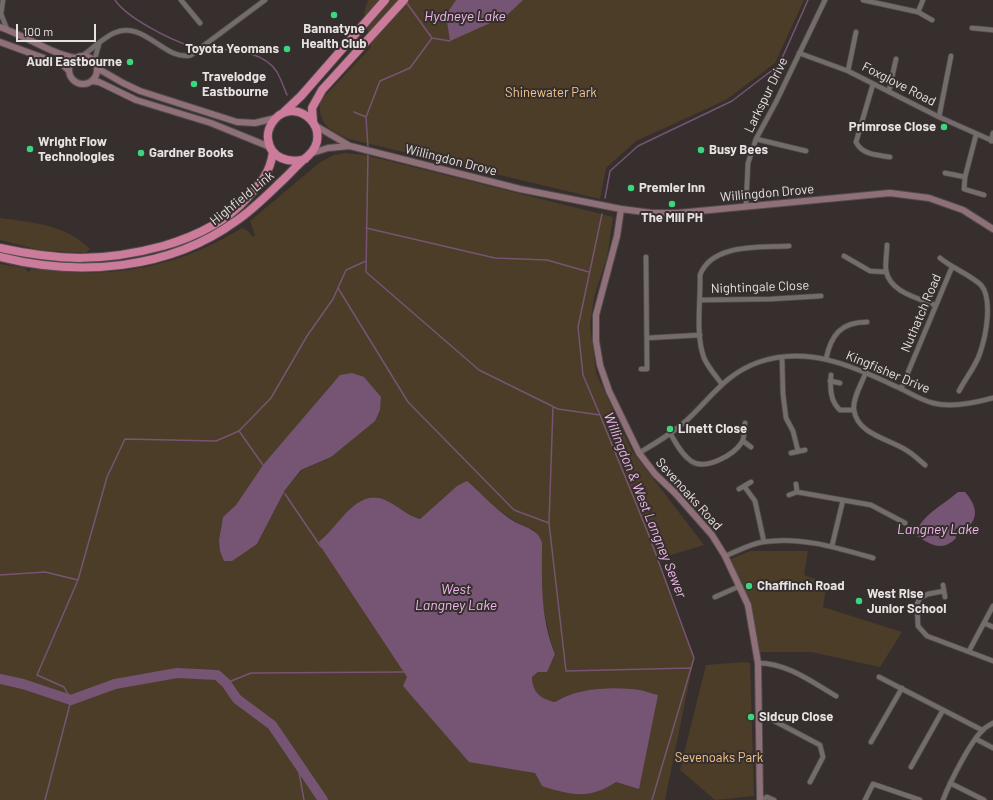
<!DOCTYPE html>
<html>
<head>
<meta charset="utf-8">
<style>
	body { margin:0 }
	#map { position:relative; width:993px; height:800px; overflow:hidden; background:#362f2e; font-family:Barlow,sans-serif }
	canvas { display:block }
	.scale { position:absolute; left:16px; top:24px; width:80px; height:18px; box-sizing:border-box; border:2px solid #e6e2e1; border-top:0; padding-left:5px; font-size:12px; line-height:14px; white-space:nowrap; color:#e6e2e1; -webkit-text-stroke:3px #362f2e; paint-order:stroke }
</style>
</head>
<body>
<div id="map">
<canvas width="993" height="800"></canvas>
<div class="scale">100 m</div>
</div>
<script>
const ctx = document.querySelector('canvas').getContext('2d');
ctx.lineJoin = 'round';
function fill(path, color) { ctx.fillStyle = color; ctx.fill(path, 'evenodd'); }
function strokePath(path, color, width, dash) { ctx.strokeStyle = color; ctx.lineWidth = width; ctx.lineCap = dash ? 'butt' : 'round'; ctx.setLineDash(dash || []); ctx.stroke(path); }
function write(font, color, halo, rows, align = 'center') {
  ctx.font = font + ' Barlow,sans-serif'; ctx.lineWidth = 4; ctx.setLineDash([]); ctx.textBaseline = 'middle'; ctx.strokeStyle = halo; ctx.fillStyle = color; for (const [text, x, y, turn = 0] of rows) {
    ctx.save(); ctx.translate(x, y); ctx.rotate((+turn || 0) * Math.PI / 180); ctx.textAlign = isNaN(turn) ? turn : align; if (halo) ctx.strokeText(text, 0, 0); ctx.fillText(text, 0, 0); ctx.restore();
  }
}
fill(new Path2D(`
	M368 0H804L775 63 726 100 636 141 606 168 600 199 349 139C330 130 318 125 320 101L371 47 364 13Z
	M345 153 365 155 613 217 607 257 594 297 590 325 596 373 632 451 704 545 658 559 694 658 665 800H0V264L25 268 28 272 32 269C110 279 173 270 242 228L248 231 253 237 255 235 250 221 319 163 334 155ZM331 457 302 470 285 490 257 544 219 540 223 517 236 505 263 465ZM457 486 493 506 516 522 534 530 542 542V602L551 642 555 654 547 671 538 672 531 677C532 692 541 699 555 702L570 695 616 782C589 800 572 791 542 786L535 773 322 539C340 524 357 488 385 500 398 505 407 516 420 519Z
	M0 218C31 222 67 225 90 249L85 253 40 250 0 240Z
	M750 551H808L804 575 827 583 823 607 902 632 880 667 811 652H759L749 602 731 559Z
	M745 662 750 663 754 796 715 800 680 770 706 665Z`), '#4c3d28');
fill(new Path2D(`
	M456 0H523L506 16 450 41 446 15Z
	M352 373 364 377 381 397 380 410 375 421 331 457 301 470 285 490 257 544 232 561H224L220 551 219 540 223 517 236 505 263 465 340 375Z
	M467 481C483 495 497 511 515 522 527 528 537 529 542 542 542 583 540 616 555 654L547 672H538L532 677C532 692 541 699 555 702 576 689 606 687 631 689 640 689 649 693 658 695L639 789 616 782C590 800 570 795 542 786L535 773 469 762 403 686 407 677 321 547 319 542 322 539C340 524 357 488 385 500 398 505 407 516 420 519L457 486Z
	M958 492H965C973 501 980 514 970 525 963 526 960 524 955 530L956 538C943 552 931 545 917 536 915 519 946 503 958 492Z`), '#765473');
strokePath(new Path2D(`
	M115 0C127 18 169 39 190 46
	M406 2 432 38
	M432 38 450 41
	M218 49C238 50 265 53 277 72 281 79 284 88 287 95
	M354 112 366 117
	M368 148 366 117 380 81 410 68 432 38
	M368 152 366 272 479 370 558 409 600 415
	M605 198 610 171 638 146 732 101 779 65 808 0
	M602 214 578 327 583 375 600 415 648 533 694 658 652 800
	M366 228 495 258 547 260 589 272
	M338 288 408 402 514 510 549 523
	M553 407 549 523 566 671 691 668
	M239 431 263 465
	M285 494 321 547
	M0 575 45 572 78 580
	M226 683 251 673 403 672
	M297 761 304 800
	M45 800 71 700 64 687 37 675 78 580 107 477 125 439 216 441 239 431 271 398 307 336 333 299 346 270 366 261`), '#765473', 1.5);
strokePath(new Path2D(`
	M0 679 23 684 71 700 115 684 177 673 217 675 226 683 237 699 272 725 323 800`), '#765473', 10);
const street = new Path2D(`
	M3 0 1 14 7 29
	M181 0 200 23
	M863 0 918 12 932 20
	M918 12 923 0
	M972 28 993 30
	M799 53 848 71 939 117 993 141
	M82 56C92 49 103 38 114 33 144 19 165 62 191 55L265 0
	M94 62 99 44
	M848 71 856 32
	M873 84 856 142C862 155 878 155 890 157
	M889 91 896 59
	M939 117 951 56
	M976 135 965 177 964 189 984 195
	M756 139 806 151
	M991 141 993 133
	M945 173 965 177
	M746 205 748 163 756 139 776 102 825 0
	M887 245C887 253 885 263 886 270 889 292 918 298 935 305
	M844 256 870 271 886 272
	M940 258C952 268 969 274 981 285 993 299 986 336 980 353 976 366 965 379 959 391
	M701 300 771 299 821 296
	M647 338 700 335
	M782 357 783 394 786 418 793 431 798 451
	M826 359C831 335 841 322 867 322
	M641 369H647L646 257
	M866 372C862 383 852 399 854 410 857 434 889 439 906 450 913 454 919 460 925 465
	M831 375C830 388 830 401 840 410H853
	M830 381 840 383
	M721 383C715 375 708 367 704 358 695 333 701 301 700 275 712 243 760 248 789 246
	M901 389 952 267
	M670 433C676 443 681 454 691 461 705 471 734 455 742 442 745 437 744 428 745 423
	M743 441 751 447
	M639 453C656 443 673 433 687 420 711 398 725 374 759 362 807 346 851 365 895 386 907 391 920 400 933 403 952 408 975 403 993 398
	M791 453 805 450
	M796 484 797 492
	M744 486 755 501 764 542
	M739 489 751 482
	M789 495 797 492 871 505 905 523
	M832 546 843 500
	M725 556C738 551 750 544 763 542 800 536 838 548 873 558
	M943 585 945 597
	M944 591 928 594 920 598 917 604 918 626 927 636 993 661
	M715 597 740 586
	M984 623 993 627
	M969 651 993 606
	M758 663C787 663 812 682 836 696
	M879 677 982 730
	M757 717 765 716 820 745 823 757 810 782
	M976 739 993 748
	M871 742 902 688
	M911 767 943 710
	M950 783 984 800
	M760 800 767 797 774 800
	M865 800 873 784 920 800
	M943 800C949 784 971 740 983 730 985 727 990 725 993 723`);
const secondary = new Path2D(`
	M0 27C24 35 53 55 76 58
	M0 42 63 65 69 71
	M69 70a14 14 0 1 1 28 0a14 14 0 1 1-28 0Z
	M97 68 123 83 140 91 237 122 255 123 276 118
	M92 81 99 82 136 100 211 123 270 147
	M316 126 350 146 520 189 621 209 652 213H678L890 193 929 198 963 210 993 229
	M312 153 328 148 350 146
	M621 209 617 236 596 315V341L600 365 609 391 639 453 655 474 675 493 712 535 725 556 748 605 758 663 760 800`);
const highway = new Path2D(`
	M283 113 301 96 385 0
	M313 121 312 108 322 90 404 0
	M0 248C59 261 104 262 163 246 194 237 225 223 247 198 261 183 270 173 273 152
	M0 257C79 277 169 270 236 221 254 209 270 192 286 177 293 170 300 162 308 156 335 131 298 95 275 119 270 125 267 132 268 139 270 158 289 164 305 159`);
strokePath(street, '#514c4c', 6);
strokePath(secondary, '#514c4c', 8);
strokePath(highway, '#514c4c', 10);
strokePath(street, '#746c6b', 4.5);
strokePath(secondary, '#8f7079', 6);
strokePath(highway, '#cd7b9a', 8);
for (const [x, y, r, color] of [
	[334,15,4,"#3ad77f"],
	[287,49,4,"#3ad77f"],
	[130,62,4,"#3ad77f"],
	[194,84,4,"#3ad77f"],
	[944,127,4,"#3ad77f"],
	[30,149,4,"#3ad77f"],
	[701,150,4,"#3ad77f"],
	[141,153,4,"#3ad77f"],
	[631,188,4,"#3ad77f"],
	[672,204,4,"#3ad77f"],
	[670,429,4,"#3ad77f"],
	[749,586,4,"#3ad77f"],
	[859,601,4,"#3ad77f"],
	[751,717,4,"#3ad77f"]
]) { const dot = new Path2D(); dot.arc(x, y, r, 0, 2 * Math.PI); ctx.fillStyle = color; ctx.fill(dot); strokePath(dot, '#362f2e', 1.5); }
write('bold 13px', '#e6e2e1', '#362f2e', [
	["Bannatyne",334,29,"center"],
	["Health Club",334,44,"center"],
	["Toyota Yeomans",279,49,"right"],
	["Audi Eastbourne",122,62,"right"],
	["Travelodge",202,77],
	["Eastbourne",202,92],
	["Primrose Close",936,127,"right"],
	["Wright Flow",38,142],
	["Technologies",38,157],
	["Busy Bees",709,150],
	["Gardner Books",149,153],
	["Premier Inn",639,188],
	["The Mill PH",672,218,"center"],
	["Linett Close",678,429],
	["Chaffinch Road",757,586],
	["West Rise",867,594],
	["Junior School",867,609],
	["Sidcup Close",759,717]
], 'left');
write('13px', '#e6e2e1', '#362f2e', [
	["Foxglove Road",899,84,27],
	["Larkspur Drive",766,95,-64],
	["Willingdon Drove",451,160,14],
	["Willingdon Drove",767,193,-5],
	["Highfield Link",242,198,-39],
	["Nightingale Close",760,287,-2],
	["Nuthatch Road",921,313,-67],
	["Kingfisher Drive",888,372,23],
	["Sevenoaks Road",689,494,48]
]);
write('13px', '#f3c689', '#362f2e', [
	["Shinewater Park",551,93],
	["Sevenoaks Park",719,758]
]);
write('italic 14px', '#f1b8ec', '#362f2e', [
	["Hydneye Lake",465,16],
	["Willingdon & West Langney Sewer",645,505,68],
	["Langney Lake",938,529],
	["West",456,589],
	["Langney Lake",456,605]
]);
</script>
</body>
</html>
